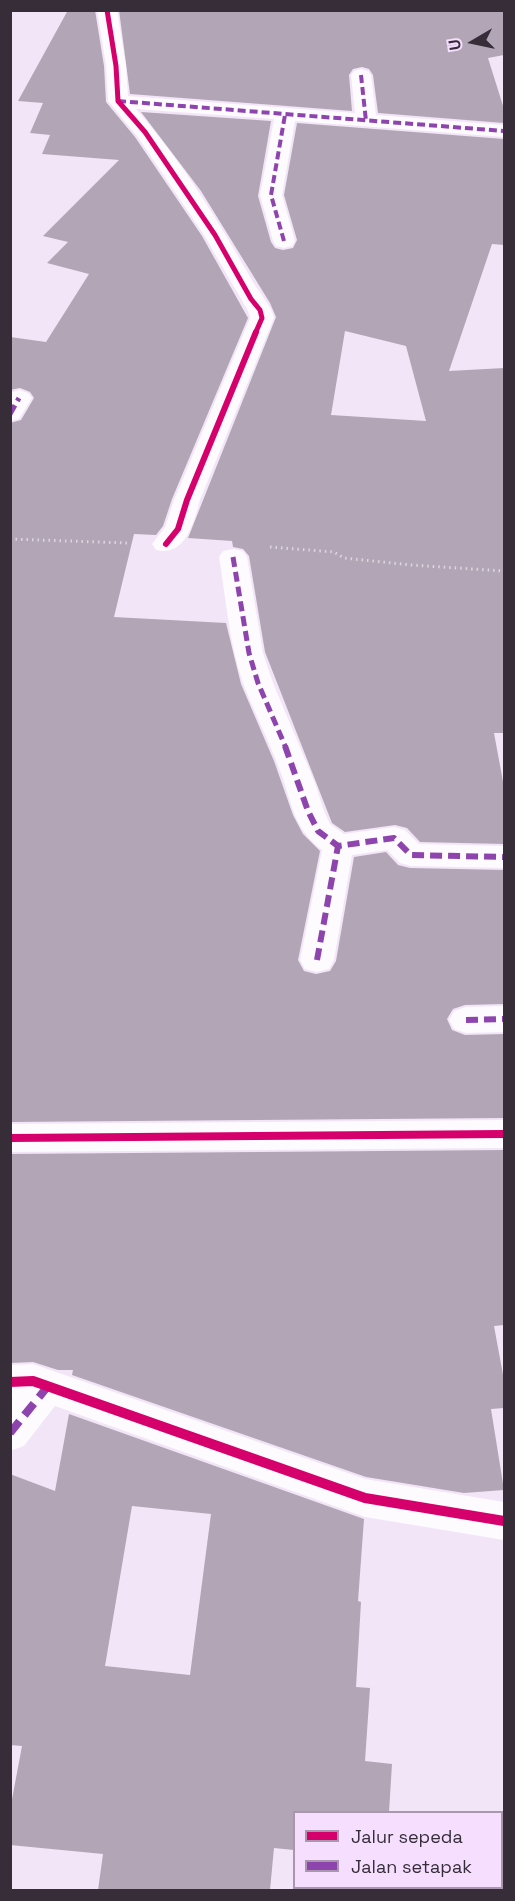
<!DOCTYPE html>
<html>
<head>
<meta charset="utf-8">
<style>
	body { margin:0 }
	#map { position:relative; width:515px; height:1901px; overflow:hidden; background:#f2e5f7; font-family:"Space Grotesk",sans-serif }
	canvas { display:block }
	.frame { position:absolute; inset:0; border:12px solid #362d39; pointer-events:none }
	.legend { position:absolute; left:293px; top:1811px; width:210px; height:78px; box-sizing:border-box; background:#f5defe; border:2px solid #a997af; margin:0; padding:8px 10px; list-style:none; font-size:18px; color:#362d39 }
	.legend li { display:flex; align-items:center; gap:12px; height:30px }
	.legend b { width:30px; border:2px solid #a997af }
	.north { position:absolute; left:443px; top:12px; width:60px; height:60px; -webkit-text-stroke:4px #f5defe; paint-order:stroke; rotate:261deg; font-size:16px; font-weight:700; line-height:24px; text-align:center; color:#362d39 }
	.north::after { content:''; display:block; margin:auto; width:21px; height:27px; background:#362d39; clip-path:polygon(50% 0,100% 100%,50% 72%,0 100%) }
</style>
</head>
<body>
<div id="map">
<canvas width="515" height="1901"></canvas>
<div class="frame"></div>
<ul class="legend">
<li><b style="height:8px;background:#d6006c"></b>Jalur sepeda</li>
<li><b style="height:8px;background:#8e44ad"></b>Jalan setapak</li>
</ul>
<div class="north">U</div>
</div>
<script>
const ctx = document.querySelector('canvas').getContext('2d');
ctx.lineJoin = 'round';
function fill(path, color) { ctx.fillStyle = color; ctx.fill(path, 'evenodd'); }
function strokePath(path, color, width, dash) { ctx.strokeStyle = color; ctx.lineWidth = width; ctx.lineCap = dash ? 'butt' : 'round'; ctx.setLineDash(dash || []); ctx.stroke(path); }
fill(new Path2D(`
	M68 10H95L104 66 106 102 135 137 202 236 248 318 172 499 163 526 156 535 134 534 114 617 226 623 241 684 274 761 293 815 303 834 320 851 298 960 304 971 316 974 330 971 336 961 354 857 386 852 398 865 410 868 504 870V1004L465 1005 453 1009 447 1019 452 1030 465 1035 504 1034V1118L10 1122V423L21 420 34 398 30 392 20 388 10 390V337L46 342 89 274 47 263 68 242 43 236 119 160 42 154 50 135 30 133 43 103 18 101Z
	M119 10H504V55L488 58 504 109V123L378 113 373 75 369 69 362 67 353 69 349 75 352 111 130 94Z
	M141 112 271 121 258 196 271 242 275 248 283 250 293 248 297 240 284 195 297 123 504 139V245L492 244 449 371 504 368V733H494L504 787V844L420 842 407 828 395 825 345 832 332 823 265 652 249 556 243 549 233 547 232 541 188 538 276 317 270 303 201 191ZM345 331 406 346 426 421 331 415Z
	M504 1150V1325L494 1326 504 1380V1408L491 1409 504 1490 464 1493 366 1477 72 1375 73 1370H58L33 1362 10 1363V1154Z
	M69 1414 364 1519 358 1601 361 1602 356 1687 370 1688 365 1761 392 1764 389 1812H294V1850L274 1848 270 1890H98L103 1854 10 1845V1810L22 1746 10 1745V1474L55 1491ZM132 1506 211 1514 190 1675 105 1666Z`), '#b2a6b6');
strokePath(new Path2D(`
	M10 539 127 543
	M270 547 334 552 344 558 411 565 504 571`), '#dbd7dd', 3, [1.5, 4]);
fill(new Path2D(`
	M97 10H117L126 66 128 96 355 113 351 75 354 71 361 69 368 71 371 75 376 115 504 125V137L295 121 282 195 295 241 292 246 284 248 276 246 273 241 260 195 274 119 136 109C182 161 219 222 253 282 260 294 271 305 274 318L200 500C194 522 186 557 156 550L152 544 165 527 174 500 250 318 248 311 204 235 137 136 108 101 106 66Z
	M19 390 28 393 32 398 19 419 10 421V393Z
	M233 549 243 551 247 557 263 653 273 683 315 783 324 811 330 824 344 834 394 827 405 830 419 844 504 846V868L411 866 400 863 387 850 352 855 334 960 329 969 317 972 305 969 300 960 322 850C292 827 293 804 280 771 269 741 254 712 243 683 229 643 226 599 219 557L223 551Z
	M504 1006V1032L466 1033 454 1029 449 1020 454 1011 466 1007Z
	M504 1120V1148L10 1152V1124Z
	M33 1364 365 1479 504 1502V1540L365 1517 55 1406 24 1446 10 1451V1403L13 1399H10V1365Z`), '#fdfbfe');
strokePath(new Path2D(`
	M361 75 366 121
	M118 101 504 131
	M284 241 271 195 285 115`), '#8e44ad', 4, [8, 4]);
strokePath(new Path2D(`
	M10 414 19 398
	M233 557 249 653 258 683 286 748`), '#8e44ad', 5, [10, 5]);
strokePath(new Path2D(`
	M285 746 308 811 318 831 338 846 394 838 411 855 504 857
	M317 960 338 846
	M466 1020 504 1019`), '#8e44ad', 6, [12, 6]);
strokePath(new Path2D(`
	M10 1433 48 1386`), '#8e44ad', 8, [15, 8]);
strokePath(new Path2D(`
	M107 10 116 66 118 101 145 132 215 235 251 299 260 310 262 318 255 334`), '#d6006c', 5);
strokePath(new Path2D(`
	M166 544 178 529 187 500 256 332`), '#d6006c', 6);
strokePath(new Path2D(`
	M10 1138 504 1134`), '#d6006c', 8);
strokePath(new Path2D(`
	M10 1382 33 1381 365 1498 504 1521`), '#d6006c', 10);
</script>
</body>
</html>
